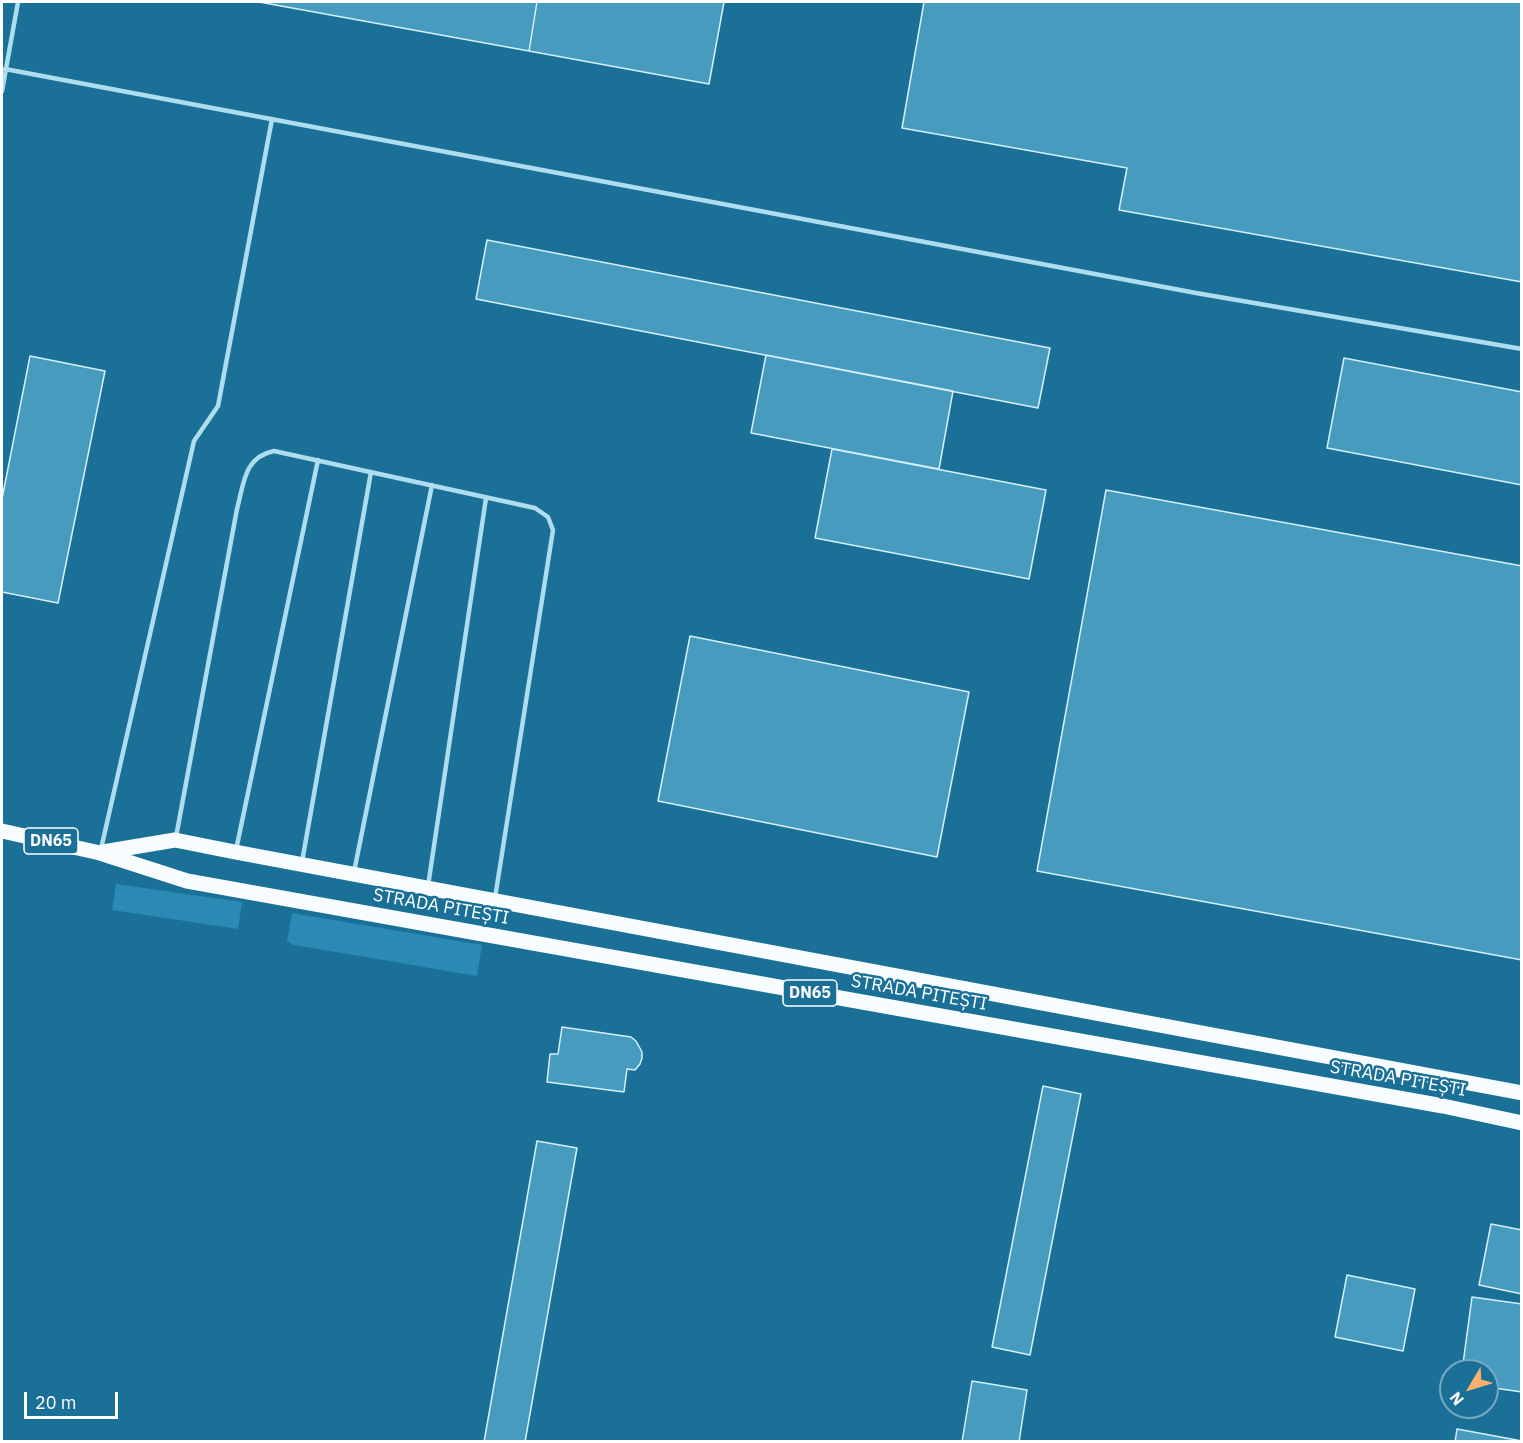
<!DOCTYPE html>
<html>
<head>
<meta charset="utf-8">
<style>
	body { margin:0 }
	#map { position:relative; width:1523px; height:1443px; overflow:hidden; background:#1a7097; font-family:"IBM Plex Sans",sans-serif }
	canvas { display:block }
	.frame { position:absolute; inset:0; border:3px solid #fff; pointer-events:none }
	.north { position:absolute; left:1439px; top:1359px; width:60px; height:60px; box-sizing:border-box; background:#1a7097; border:2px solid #76a9c1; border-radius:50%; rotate:232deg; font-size:16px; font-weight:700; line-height:24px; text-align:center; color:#fff }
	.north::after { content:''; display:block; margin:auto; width:21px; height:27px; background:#ffb06d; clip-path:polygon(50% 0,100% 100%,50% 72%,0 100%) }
	.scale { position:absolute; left:24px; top:1392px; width:94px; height:27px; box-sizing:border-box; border:3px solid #fff; border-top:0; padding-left:8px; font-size:18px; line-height:21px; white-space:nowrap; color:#fff; -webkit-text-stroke:4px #1a7097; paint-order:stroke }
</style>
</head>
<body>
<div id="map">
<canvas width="1523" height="1443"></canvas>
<div class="frame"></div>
<div class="north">N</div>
<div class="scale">20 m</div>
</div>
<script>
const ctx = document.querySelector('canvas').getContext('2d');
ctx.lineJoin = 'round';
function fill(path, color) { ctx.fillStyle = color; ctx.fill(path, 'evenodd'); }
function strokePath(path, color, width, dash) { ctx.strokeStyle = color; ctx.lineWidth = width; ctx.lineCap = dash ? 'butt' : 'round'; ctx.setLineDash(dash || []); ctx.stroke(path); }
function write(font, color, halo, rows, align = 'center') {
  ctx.font = font + ' "IBM Plex Sans",sans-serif'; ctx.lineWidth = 5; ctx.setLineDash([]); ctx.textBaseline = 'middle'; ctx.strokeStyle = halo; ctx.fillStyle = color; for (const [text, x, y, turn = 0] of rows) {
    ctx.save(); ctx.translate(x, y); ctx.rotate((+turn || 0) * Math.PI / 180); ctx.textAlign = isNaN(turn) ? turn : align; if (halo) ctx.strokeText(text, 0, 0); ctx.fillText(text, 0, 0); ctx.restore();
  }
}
fill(new Path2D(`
	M116 884 242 902 238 929 112 910Z
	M292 913 482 945 477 976 294 945 287 941Z`), '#2a8ab3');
const building = new Path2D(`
	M259 2H537L529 51Z
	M537 2H724L709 84 529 51Z
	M924 2H1522V282L1119 210 1127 168 902 128Z
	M487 240 1050 348 1038 408 476 299Z
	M766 355 953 391 939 469 751 433Z
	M30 356 105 371 58 603 2 592V499Z
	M1344 358 1522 392V485L1327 448Z
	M832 449 1046 490 1029 579 815 538Z
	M1106 490 1522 566V960L1037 871Z
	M690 636 969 692 937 857 658 801Z
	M562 1027 631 1037 636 1041 642 1052V1058L640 1064 635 1070 627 1069 624 1092 547 1082 550 1054H558Z
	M1043 1086 1081 1094 1030 1355 992 1347Z
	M537 1141 577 1148 525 1442H484Z
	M1491 1224 1522 1230V1294L1479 1285Z
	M1347 1275 1415 1289 1403 1351 1335 1337Z
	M1472 1297 1522 1304V1392L1487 1387V1371H1462Z
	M972 1381 1027 1390 1019 1442H962Z
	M1457 1429 1522 1441V1442H1455Z`);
fill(building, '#479bbf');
strokePath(building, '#d5f0fb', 1.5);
strokePath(new Path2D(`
	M5 69 1196 293 1522 349
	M2 91 18 2
	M176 837 237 509C244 483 244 457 274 451L535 508 548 517 553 530 495 898
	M101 849 194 441 218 406 272 119
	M236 850 318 460
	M302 862 371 472
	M354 872 432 485
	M428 886 486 498`), '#aeddf0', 4.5);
strokePath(new Path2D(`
	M2 831 100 853 187 881 1443 1106 1522 1123
	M103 852 175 840 235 852 1522 1093`), '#f7fcff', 15);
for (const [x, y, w] of [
	[51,841,54],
	[810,993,54]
]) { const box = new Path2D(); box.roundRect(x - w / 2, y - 13, w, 26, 4.5); ctx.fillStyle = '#1a7097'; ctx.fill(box); strokePath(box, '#fff', 1.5); }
write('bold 16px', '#fff', null, [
	["DN65",51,841],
	["DN65",810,993]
]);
write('18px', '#fff', '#1a7097', [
	["STRADA PITEȘTI",441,907,10],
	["STRADA PITEȘTI",919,993,10],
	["STRADA PITEȘTI",1398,1079,10]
]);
</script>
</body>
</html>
